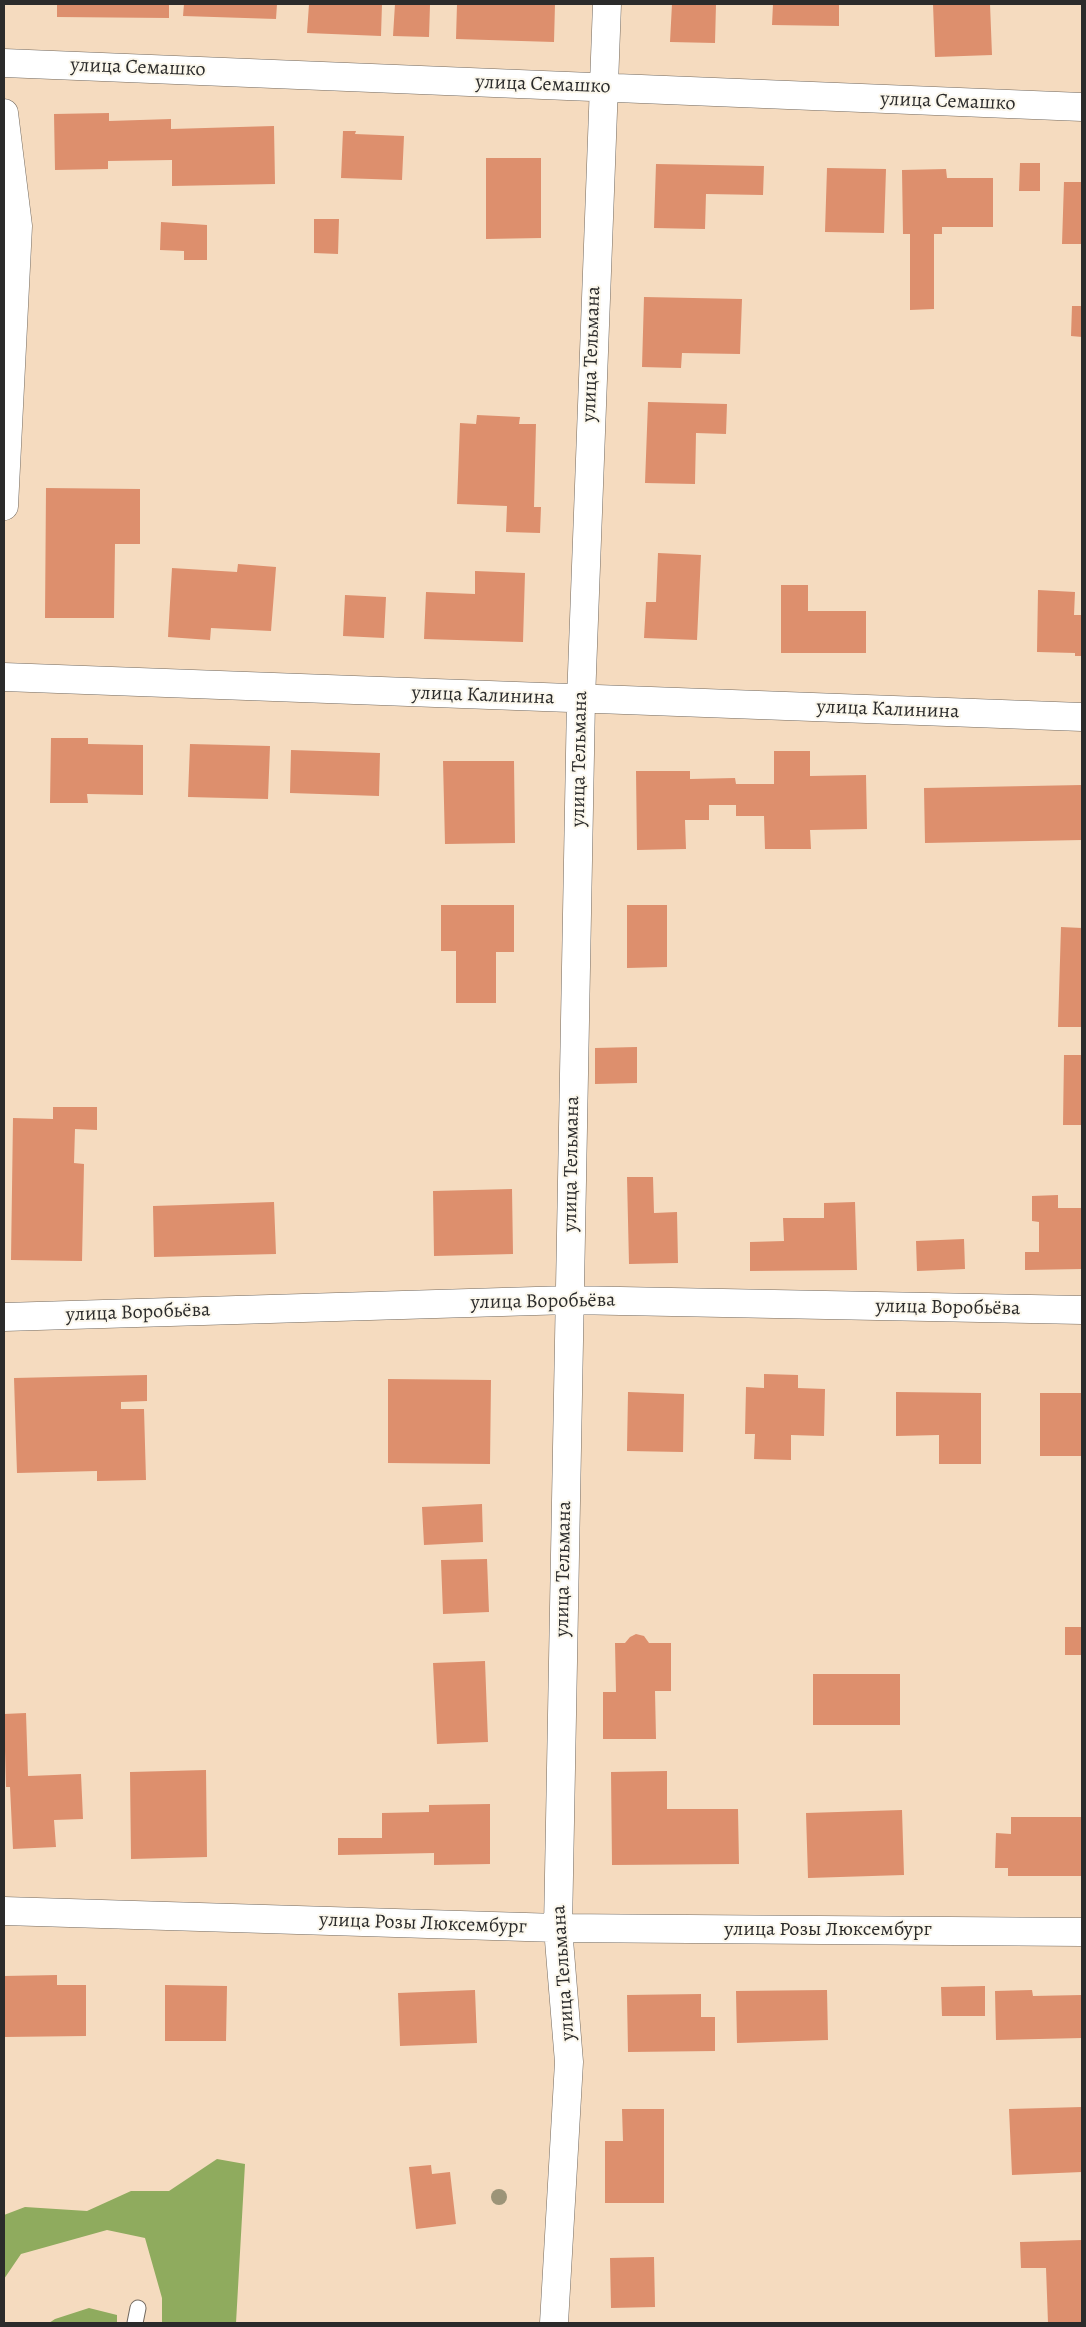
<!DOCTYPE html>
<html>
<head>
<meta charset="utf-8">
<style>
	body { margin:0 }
	#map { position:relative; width:1086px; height:2327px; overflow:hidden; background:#f5dbbf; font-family:Alegreya,serif }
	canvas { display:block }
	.frame { position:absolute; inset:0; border:5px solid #2b2b2b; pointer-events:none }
</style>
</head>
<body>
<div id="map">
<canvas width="1086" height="2327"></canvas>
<div class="frame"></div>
</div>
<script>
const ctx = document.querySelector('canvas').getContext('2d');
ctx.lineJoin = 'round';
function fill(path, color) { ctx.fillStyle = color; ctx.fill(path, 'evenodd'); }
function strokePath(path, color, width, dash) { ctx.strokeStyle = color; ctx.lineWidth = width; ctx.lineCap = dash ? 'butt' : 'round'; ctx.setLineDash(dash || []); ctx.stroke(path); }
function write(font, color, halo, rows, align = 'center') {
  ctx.font = font + ' Alegreya,serif'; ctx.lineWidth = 4; ctx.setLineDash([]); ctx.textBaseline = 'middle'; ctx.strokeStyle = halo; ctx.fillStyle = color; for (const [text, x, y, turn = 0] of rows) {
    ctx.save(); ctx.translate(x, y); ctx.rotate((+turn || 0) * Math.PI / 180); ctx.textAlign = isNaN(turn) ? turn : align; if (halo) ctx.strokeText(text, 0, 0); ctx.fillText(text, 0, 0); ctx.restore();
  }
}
fill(new Path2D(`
	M217 2159 245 2164 236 2323H162V2298L145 2238 107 2230 21 2254 4 2279V2215L25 2207 87 2211 131 2191H169Z
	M89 2308 117 2315V2323H49L55 2319Z`), '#8fab5e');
fill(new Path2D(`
	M57 4H169V18L57 17Z
	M184 4H277L276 19 183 16Z
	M309 4H382L381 36 307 33Z
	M395 4 430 5 429 37 393 36Z
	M457 4H555L554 42 456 39Z
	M672 4H716L715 43 670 42Z
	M773 4H839V26L772 25Z
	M933 4H990L992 55 935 57Z
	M109 113V121L171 119V129L274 126 275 184 172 186V160L108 161V169L55 170 54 114Z
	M343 131H356L355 134 404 136 402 180 341 178Z
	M486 158H541V238L486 239Z
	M1020 163H1040V191H1019Z
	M656 164 764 166 763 195 706 194 705 229 654 228Z
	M827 168 886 169 884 233 825 232Z
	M946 169 947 178H993V227H942V234H934V309L910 310V234H903L902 170Z
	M1064 182H1082V244H1062Z
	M314 219H339L338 254 314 253Z
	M161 222 207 225V260H184V251L160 250Z
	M644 297 742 299 740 354 682 353 681 368 642 367Z
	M1072 306H1082V337L1071 336Z
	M648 402 727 404 726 434 696 433 695 484 645 483Z
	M477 415 520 417 519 424H536L534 507H541L540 533 506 532 507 506 457 504 460 423 476 424Z
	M46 488 140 489V544H115L114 618H45Z
	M658 553 701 555 697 640 644 638 646 602H656Z
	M238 564 276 567 271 631 211 628 210 640 168 637 172 568 237 572Z
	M475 571 525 573 523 642 424 639 426 592 475 594Z
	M781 585H808V611H866V653H781Z
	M1038 590 1075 592 1074 615H1082V656H1075V653L1037 652Z
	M345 595 386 597 384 638 343 636Z
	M51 738H88V744L143 745V795L87 794 88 803H50Z
	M190 744 270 746 268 799 188 797Z
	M291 750 380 753 379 796 290 793Z
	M774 751H810V776L866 775 867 829 810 830 811 849H765L764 816H736V805H709V820H685L686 849 637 850 636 771H690V779L735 778 736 784H774Z
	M443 761H514L515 843 445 844Z
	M1082 785V840L925 843 924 788Z
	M441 905H514V952H496V1003H456V951H441Z
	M627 905H667V967L627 968Z
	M1061 927 1082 928V1027H1058Z
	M637 1047V1083L595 1084V1048Z
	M1064 1055H1082V1125H1063Z
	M53 1107H97V1130L75 1129 74 1163 84 1164 82 1261 11 1260 13 1118 53 1119Z
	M627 1177H653L654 1213 677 1212 678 1263 629 1264Z
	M512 1189 513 1254 434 1256 433 1191Z
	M1058 1195V1208H1082V1269L1025 1270V1252H1039V1222L1032 1221V1196Z
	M274 1202 276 1254 154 1257 153 1206Z
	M855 1202 857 1270 750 1271V1242L784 1241 783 1218H824V1203Z
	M964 1239 965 1269 917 1271 916 1241Z
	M764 1374 798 1375V1388L825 1389 824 1436 791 1435V1460L754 1459 755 1434H745L746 1387 764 1388Z
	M147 1375V1401L121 1402V1409H144L146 1480 97 1481V1471L17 1473 14 1378Z
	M388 1379 491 1380 490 1464 388 1463Z
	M628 1392 684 1394 683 1452 627 1451Z
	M896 1392 981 1393V1464H939V1435L896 1436Z
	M1040 1393H1082V1456H1040Z
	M482 1504 483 1542 424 1545 422 1507Z
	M487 1559 489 1612 443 1614 441 1560Z
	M1065 1627H1082V1655H1065Z
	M636 1634 644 1636 649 1643H671V1691H655L656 1739H603V1692H616L615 1643H625L630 1637Z
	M485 1661 488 1742 437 1744 433 1663Z
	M813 1674H900V1725H813Z
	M26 1713 28 1776 81 1774 83 1819 54 1820 56 1847 13 1849 10 1787H6L4 1714Z
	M206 1770 207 1857 131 1859 130 1772Z
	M667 1771V1809H738L739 1864 612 1865 611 1772Z
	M490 1804V1864L434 1865V1853L338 1855V1838H382V1813L429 1812V1805Z
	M902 1810 904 1875 808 1878 806 1813Z
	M1011 1817H1082V1876H1008V1868H995L996 1833 1011 1834Z
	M57 1975V1985H86V2036L4 2037V1976Z
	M165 1985 227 1986 226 2041H165Z
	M985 1986V2016H942L941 1987Z
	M475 1990 477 2043 400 2046 398 1993Z
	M827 1990 828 2040 737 2043 736 1991Z
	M1032 1990 1033 1996 1082 1995V2038L996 2040 995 1991Z
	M701 1994V2017H715V2051L628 2052 627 1995Z
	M1082 2107V2172L1012 2175 1009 2109Z
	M622 2109H664V2203H605V2141H623Z
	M431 2165 432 2174 450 2172 456 2224 416 2229 409 2167Z
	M1082 2240V2323H1048L1046 2268H1021L1020 2242Z
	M654 2257 655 2307 611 2308 610 2258Z`), '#dd8f6d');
const service = new Path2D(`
	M135 2323 138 2308`);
const minor = new Path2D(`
	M4 63 1082 107
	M4 113 18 226 4 506
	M4 677 1082 717
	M4 1317 569 1300 1082 1310
	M4 1911 558 1928 1082 1932
	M554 2323 569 2062 558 1928 581 700 607 4`);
strokePath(service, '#72695f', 17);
strokePath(minor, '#72695f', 29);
strokePath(service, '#fff', 15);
strokePath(minor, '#fff', 28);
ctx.fillStyle = '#9c9478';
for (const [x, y] of [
	[499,2197]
]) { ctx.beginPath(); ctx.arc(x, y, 8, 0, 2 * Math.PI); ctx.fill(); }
write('20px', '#2b2b2b', '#fbf7ec', [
	["улица Семашко",138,68,2],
	["улица Семашко",543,85,2],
	["улица Семашко",948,102,2],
	["улица Тельмана",592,354,-88],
	["улица Калинина",483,696,2],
	["улица Калинина",888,710,2],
	["улица Тельмана",580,759,-89],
	["улица Тельмана",572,1164,-89],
	["улица Воробьёва",543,1302,-1],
	["улица Воробьёва",948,1308,1],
	["улица Воробьёва",138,1313,-2],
	["улица Тельмана",564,1569,-89],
	["улица Розы Люксембург",423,1924,2],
	["улица Розы Люксембург",828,1930],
	["улица Тельмана",564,1973,-94]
]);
</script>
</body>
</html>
